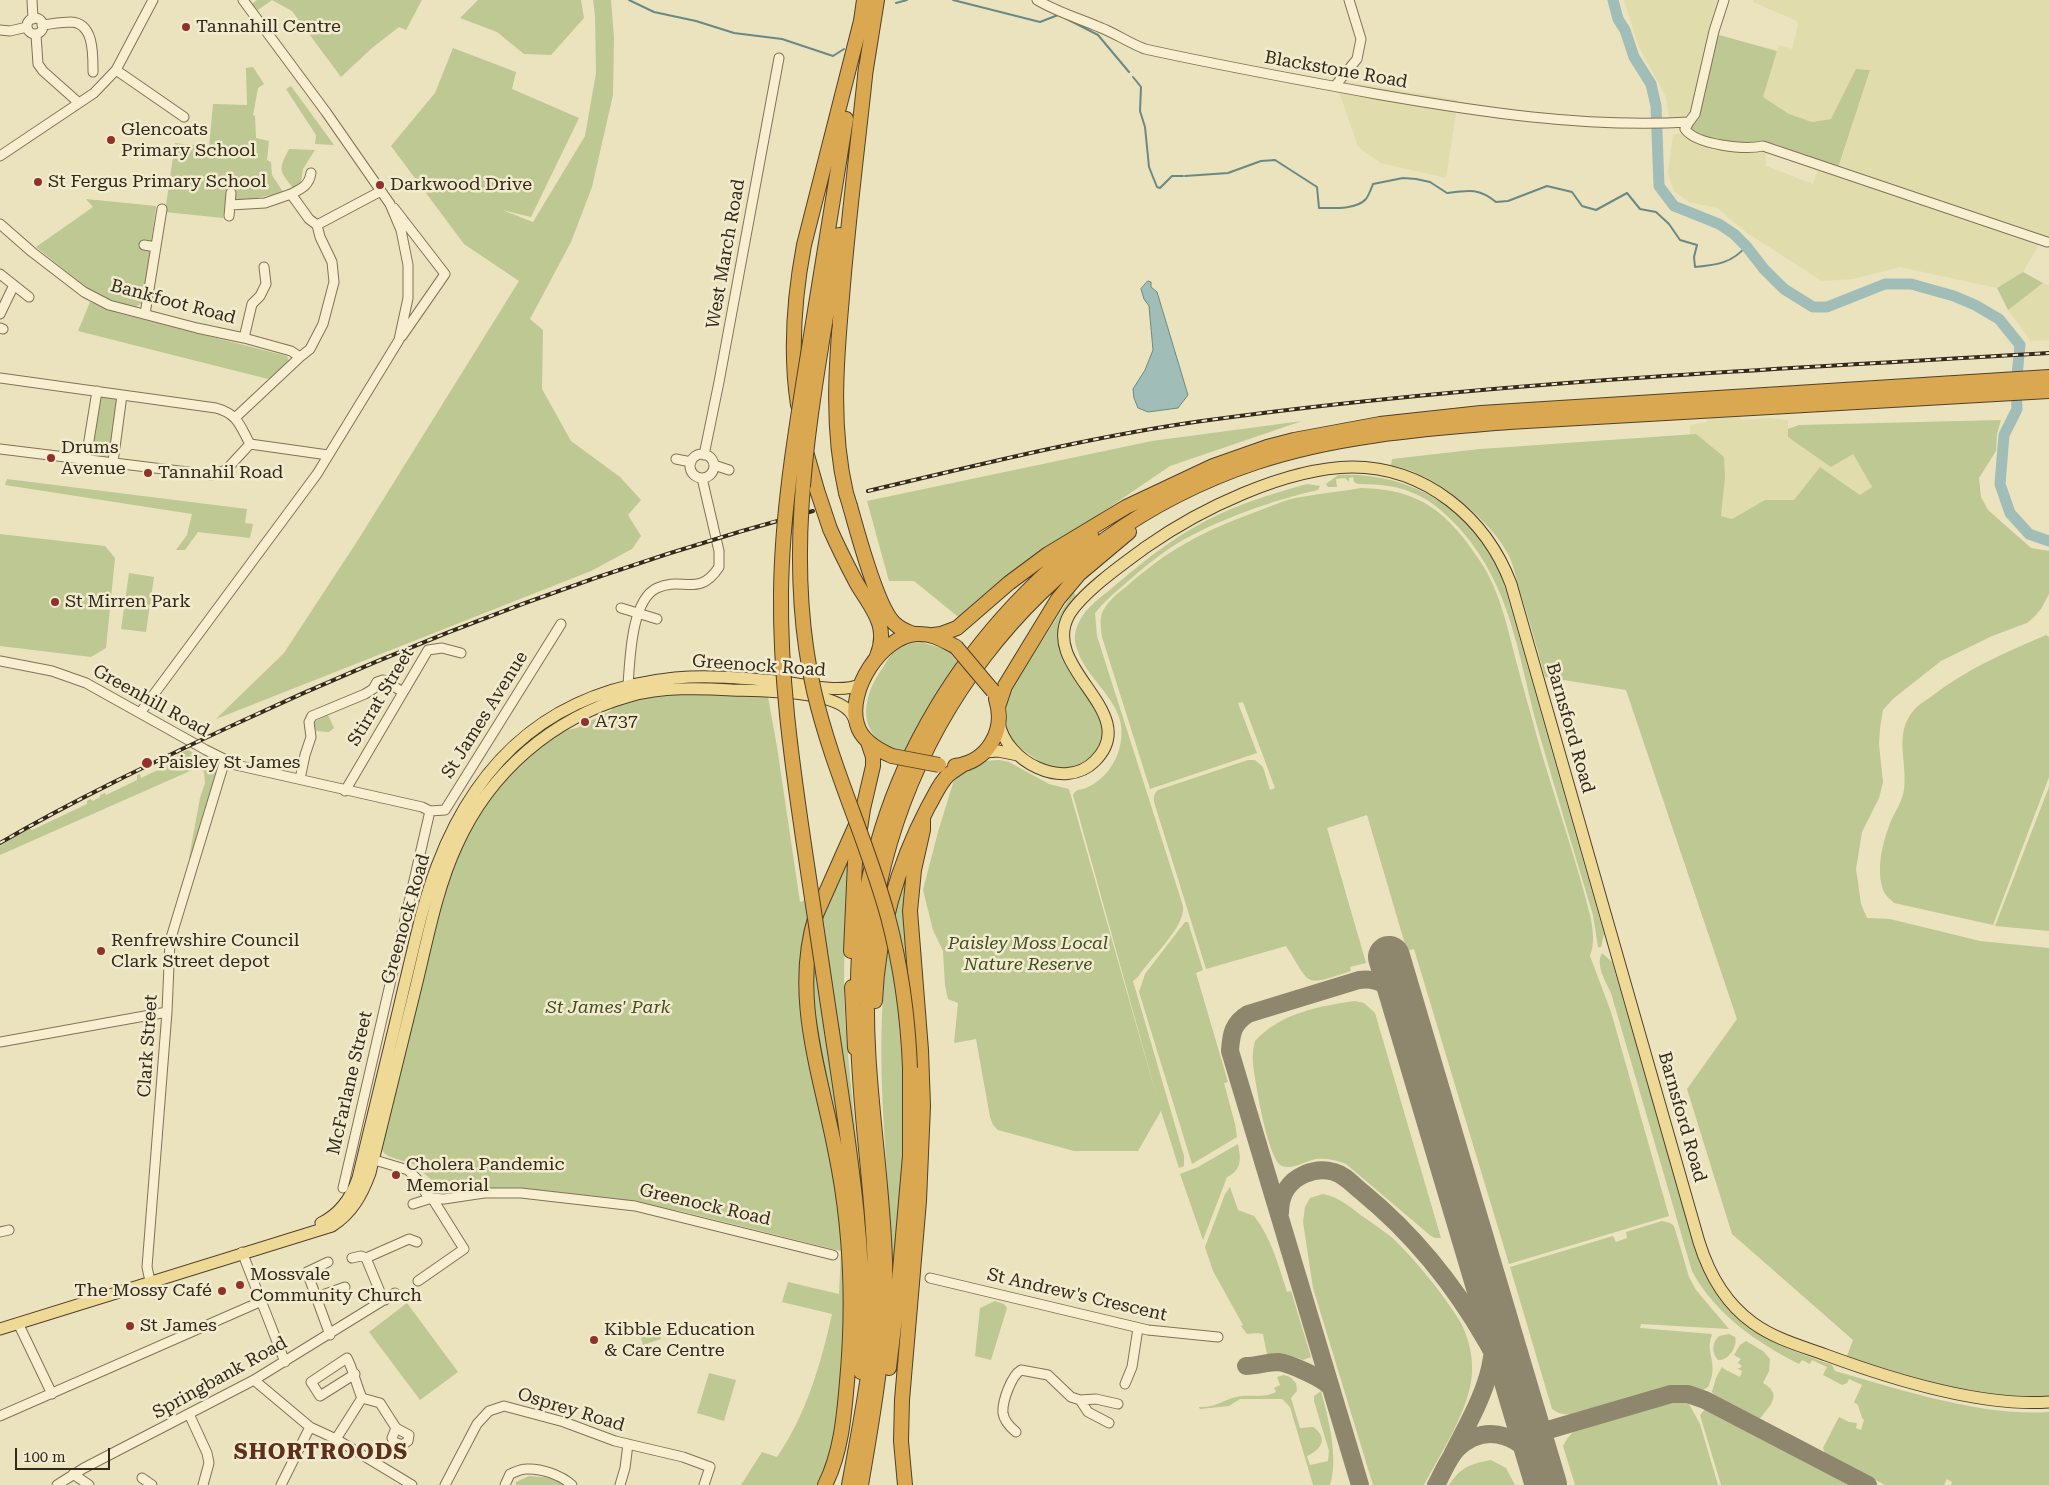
<!DOCTYPE html>
<html>
<head>
<meta charset="utf-8">
<style>
	body { margin:0 }
	#map { position:relative; width:2049px; height:1485px; overflow:hidden; background:#ebe2be; font-family:"Roboto Serif",serif }
	canvas { display:block }
	.scale { position:absolute; left:15px; top:1448px; width:95px; height:22px; box-sizing:border-box; border:2px solid #32291c; border-top:0; padding-left:6px; font-size:15px; line-height:18px; white-space:nowrap; color:#32291c; -webkit-text-stroke:4px #f3ebcd; paint-order:stroke }
</style>
</head>
<body>
<div id="map">
<canvas width="2049" height="1485"></canvas>
<div class="scale">100 m</div>
</div>
<script>
const ctx = document.querySelector('canvas').getContext('2d');
ctx.lineJoin = 'round';
function fill(path, color) { ctx.fillStyle = color; ctx.fill(path, 'evenodd'); }
function strokePath(path, color, width, dash) { ctx.strokeStyle = color; ctx.lineWidth = width; ctx.lineCap = dash ? 'butt' : 'round'; ctx.setLineDash(dash || []); ctx.stroke(path); }
function write(font, color, halo, rows, align = 'center') {
  ctx.font = font + ' "Roboto Serif",serif'; ctx.lineWidth = 5; ctx.setLineDash([]); ctx.textBaseline = 'middle'; ctx.strokeStyle = halo; ctx.fillStyle = color; for (const [text, x, y, turn = 0] of rows) {
    ctx.save(); ctx.translate(x, y); ctx.rotate((+turn || 0) * Math.PI / 180); ctx.textAlign = isNaN(turn) ? turn : align; if (halo) ctx.strokeText(text, 0, 0); ctx.fillText(text, 0, 0); ctx.restore();
  }
}
fill(new Path2D(`
	M1624 0H1719L1691 110 1687 119 1669 117 1666 97 1638 45Z
	M1754 0H2049V246L2040 243 2023 272 1997 288 1900 267 1853 279 1822 281 1747 233 1717 208 1689 202 1674 191 1668 173 1673 135 1682 133 1699 141 1727 149 1756 152 1766 151V166L1813 184 1819 167 1837 173 1870 70 1856 69 1831 119 1812 122 1789 114 1763 97 1779 45 1792 49 1798 26 1797 21 1753 2Z
	M1335 80 1458 100 1446 178 1381 163 1358 147Z
	M2043 283 2049 286V340L2031 341 2008 310Z
	M1740 417 1741 420 1769 418 1788 420V438L1853 454 1872 487 1861 495 1820 467 1794 500H1765L1732 519 1721 516 1725 478 1696 434 1690 435V425L1706 422 1708 419Z`), '#e0dcac');
fill(new Path2D(`
	M257 0H422L406 30 399 27 372 48 341 77 292 11 272 0 258 10 252 4Z
	M478 0H581L584 18 551 55 524 54 497 32 460 18Z
	M593 0H611L614 37 613 95 592 187 571 242 530 319 543 330 542 389 571 441 620 477 641 500 628 515 641 536 632 549 591 571 216 719 284 653 358 540 519 281 464 244 391 146 435 93 453 48 516 72 512 89 579 118 531 217 502 210 533 222 585 136 596 73 595 16Z
	M1719 35 1777 51 1763 97 1789 114 1812 122 1831 119 1856 69 1870 70 1838 168 1775 144 1761 141 1749 146 1710 139 1691 130 1690 126 1715 40Z
	M253 67 264 84 258 88 253 115 255 116 256 138 269 141 267 160 271 162 272 175 283 192 240 202 236 199 235 192 227 191 223 218 165 212 175 143 209 147 213 104 247 105 246 68Z
	M291 86 334 145 315 144 316 135 286 89Z
	M289 149 315 150 303 169 300 188H293C279 170 278 170 289 149Z
	M86 199 156 206 143 302 136 307 111 301 87 288 36 247 93 207Z
	M2023 272 2043 283 2008 310 1997 288Z
	M90 302 118 313 287 356 289 362 268 379 78 331Z
	M98 394 119 397 111 459 89 456Z
	M2001 420 1997 434 1996 451 1979 478 1981 497 1988 510 2031 548 2049 551V594L2041 609 2034 617 2027 623 1992 636 1941 661 1894 698 1883 710 1880 728 1879 744 1883 782 1879 798 1862 832 1856 869 1861 904 1867 918 1890 919 1980 941 2049 948V1398C1979 1399 1913 1378 1847 1356L1853 1340 1732 1234 1687 1089 1737 1019 1626 690 1545 677C1537 648 1529 618 1519 589 1516 579 1514 566 1509 556 1494 523 1429 468 1391 466L1392 459 1480 449 1696 434 1724 457 1725 478 1721 516 1732 519 1765 500H1794L1820 467 1860 495 1872 487 1853 454 1831 467 1788 437V429L1799 425Z
	M1302 421 1170 466 1019 569 962 620 914 581H889L867 501 1152 441Z
	M1338 475C1404 472 1462 502 1494 562 1502 575 1506 590 1510 605L1604 934 1601 947H1598L1593 915C1574 852 1555 789 1537 726 1518 655 1511 587 1461 530 1429 495 1406 484 1358 484L1354 482 1353 477 1349 478V482L1345 478 1336 479 1337 487H1328L1326 484Z
	M7 479 247 509 245 523 253 524 250 538 198 532 185 550H176L187 535 192 514 5 485Z
	M1307 484 1320 486 1318 490C1273 500 1223 518 1183 540 1162 552 1143 568 1125 584 1114 593 1104 602 1095 613L1097 636 1183 906C1186 927 1149 959 1138 977L1133 981 1184 1156V1166L1179 1168 1161 1111 1138 1151H1074L998 1130 993 1125 990 1117 976 1039 954 1043 958 1003 948 999 945 985 943 951 933 930 923 890 938 832 954 780 985 761 999 760 1009 762 1049 784 1069 789 1159 1105 1073 795C1076 789 1080 790 1086 788 1104 780 1116 764 1120 746 1131 704 1088 684 1077 649 1073 639 1075 629 1080 620 1087 607 1101 597 1112 588 1147 558 1181 531 1224 512 1251 500 1279 492 1307 484Z
	M1361 488C1421 489 1448 513 1480 561 1499 589 1507 625 1515 657 1522 684 1530 711 1537 737 1554 797 1575 855 1590 915 1593 929 1595 943 1590 956L1611 1012 1669 1216 1509 1264 1414 949 1407 951 1367 815 1327 828 1366 963 1350 967 1351 971C1302 987 1312 986 1286 946L1206 969 1155 805C1153 798 1153 795 1158 790L1248 760H1255L1263 767 1270 790 1275 788 1243 702 1238 703 1257 753 1150 789 1102 637C1101 628 1099 619 1103 611 1108 601 1118 593 1127 586 1170 548 1204 531 1258 511 1272 506 1286 499 1301 497 1321 493 1341 492 1361 488Z
	M0 534 105 546 115 558 106 648 91 657 0 646Z
	M129 573 154 577 146 632 121 629Z
	M1074 591 1077 600 1067 612 1058 630 1060 646 1064 662 1099 712 1104 728 1101 745 1097 754 1077 769 1048 767 1014 744 1005 735 1003 714 1006 698Z
	M2046 635 2049 637V777L1993 925 1894 903C1891 900 1886 896 1884 892 1875 870 1883 841 1891 821 1896 810 1902 802 1904 790 1908 762 1893 734 1914 710 1919 704 1927 700 1932 696 1967 669 2006 652 2046 635Z
	M921 642 948 650 958 663 923 719 906 751C858 744 858 702 882 669 886 663 890 654 896 650 904 644 912 643 921 642Z
	M696 693 747 695 768 697 777 747 800 902 806 900 810 923 802 968 836 1174 847 1317 838 1432 830 1463 818 1485H741L762 1452 777 1457C806 1415 821 1364 832 1314L782 1302 788 1282 839 1294 841 1251 680 1211 602 1197 511 1188 464 1193 435 1183 415 1165 388 1156 383 1152 381 1144 445 890 462 841 499 782 558 732 577 728 612 710 611 706 644 698Z
	M328 715 334 728 329 732 316 731 314 722Z
	M188 750 213 763 217 770 191 860 189 858 200 798 205 783 204 772 199 767 0 855V846L29 828 32 830 87 804V801L90 799 93 801 100 797V795L105 793 106 795 137 780V775L140 774 141 778 160 769 161 765 165 766 179 759 177 754Z
	M2049 787V931L1995 926Z
	M850 850C847 906 842 962 845 1018 851 1103 864 1187 867 1272L840 1133 845 1174 815 1041 810 985 820 916Z
	M907 863 910 990 904 1161 893 1303C893 1207 878 1112 882 1016 883 963 894 913 907 863Z
	M1185 922H1188L1203 970 1196 973 1228 1082 1224 1083 1235 1124 1237 1137 1192 1164 1139 992 1145 974Z
	M1602 953 1612 962 1699 1261C1729 1331 1767 1341 1832 1365L1835 1371C1898 1389 1983 1417 2049 1412V1485H1951L1952 1482 1947 1479 1944 1485H1885L1825 1453 1823 1448 1839 1417 1849 1422 1857 1423 1856 1428 1861 1430 1864 1420 1862 1418 1858 1405 1854 1402 1862 1385 1849 1379 1847 1383 1842 1385 1823 1375 1827 1367 1812 1360 1810 1364 1802 1360 1799 1364C1756 1342 1715 1314 1692 1271L1611 993C1606 982 1595 965 1602 953Z
	M1355 1001 1364 1003 1375 1013 1441 1238H1435L1431 1236 1346 1164C1336 1160 1327 1158 1316 1159 1306 1161 1292 1170 1282 1166 1268 1161 1255 1081 1253 1064 1252 1056 1253 1048 1255 1041 1281 1013 1319 1006 1355 1001Z
	M1238 1144C1241 1159 1242 1170 1227 1177L1203 1240 1180 1174 1198 1167Z
	M1230 1187 1238 1210 1254 1216C1271 1237 1279 1267 1287 1292L1291 1291 1311 1357 1303 1360 1299 1358 1267 1354 1263 1334 1258 1333 1247 1334 1241 1326 1243 1325 1213 1271 1205 1247 1225 1194Z
	M1323 1194C1339 1197 1349 1206 1362 1216 1372 1223 1381 1229 1390 1236 1412 1255 1448 1300 1462 1325 1469 1340 1473 1357 1472 1373 1470 1409 1441 1453 1424 1485H1373L1313 1288 1303 1222 1305 1207 1310 1198Z
	M1662 1221 1670 1223 1674 1226 1689 1277 1696 1290 1729 1329 1641 1324 1640 1328 1711 1334 1712 1335C1704 1353 1720 1363 1708 1387L1703 1390 1684 1385 1667 1386 1572 1414C1564 1415 1559 1414 1552 1409L1510 1267 1613 1236 1616 1242 1627 1238 1626 1232Z
	M995 1301 1004 1304 1007 1308 991 1360 975 1356 980 1308Z
	M407 1303 458 1372 420 1400 369 1332Z
	M658 1328 661 1339 643 1345 640 1334Z
	M1729 1334 1735 1337C1738 1347 1728 1361 1718 1360 1711 1352 1712 1343 1719 1336Z
	M1746 1341 1763 1351 1770 1359 1769 1371 1763 1383C1784 1395 1769 1406 1759 1420L1713 1394 1712 1392 1716 1378 1722 1367 1724 1369 1740 1377 1742 1371 1737 1368H1740L1742 1366 1738 1363 1741 1359 1734 1355 1740 1345Z
	M709 1373 736 1380 724 1421 697 1413Z
	M1284 1375 1290 1377 1296 1383 1297 1391 1291 1398 1300 1428 1313 1427C1329 1438 1321 1450 1307 1456L1310 1465 1328 1461 1329 1451 1314 1401V1396L1321 1391C1328 1417 1339 1458 1330 1485H1313L1290 1407 1282 1399H1240L1229 1406 1200 1409 1199 1407C1218 1408 1225 1398 1241 1396 1255 1395 1263 1398 1276 1392L1274 1388 1280 1385 1277 1377Z
	M1677 1401 1688 1402 1700 1424 1718 1485H1575L1563 1446 1567 1439 1573 1432 1663 1403Z
	M1706 1408 1853 1485H1721L1700 1415Z
	M1491 1460 1506 1468 1515 1485H1449C1461 1467 1470 1464 1491 1460Z
	M529 1476 554 1478 565 1485H516V1482Z`), '#bdc893');
const water = new Path2D(`
	M1148 281 1151 282V287L1157 292 1188 395 1178 408 1148 412 1138 408 1134 398 1133 389 1145 370 1153 350 1149 306 1144 299 1141 289Z`);
fill(water, '#a1bdb7');
strokePath(water, '#698a84', 1);
strokePath(new Path2D(`
	M629 0 654 12 696 21 734 33 782 39 833 56 844 49
	M953 0 1040 22 1058 15
	M896 3 907 0
	M1065 18 1098 35 1129 72
	M1133 77 1141 87 1140 111 1145 127 1149 167 1157 187 1160 188 1172 176H1183
	M1185 176 1228 173 1261 161 1275 160 1317 187 1319 208C1332 208 1356 210 1366 199 1369 195 1371 189 1373 184L1403 178 1416 179 1430 182 1447 193C1469 190 1479 188 1496 202L1508 201 1547 186 1572 192 1582 206 1596 210 1627 193 1640 209 1656 212 1669 224 1680 240 1697 245 1694 257 1695 267C1716 265 1733 263 1746 246`), '#698a84', 2);
strokePath(new Path2D(`
	M1613 0 1618 19 1625 30 1634 57 1651 84 1656 106 1659 186 1674 206 1719 224 1734 234 1746 246 1764 269 1784 289 1813 307H1827L1885 284H1911L1954 296 1975 305 1999 319 2020 345 2016 386 2017 409 2004 435 2000 484 2010 513 2029 534 2049 541`), '#a1bdb7', 11);
strokePath(new Path2D(`
	M1280 1213C1280 1196 1288 1181 1305 1174 1314 1170 1324 1169 1334 1172 1345 1175 1353 1185 1362 1192 1412 1233 1455 1286 1487 1342 1502 1369 1515 1397 1528 1424
	M1246 1366C1257 1366 1267 1362 1278 1362 1289 1363 1325 1379 1331 1388
	M1531 1435 1671 1394H1688L1705 1400 1868 1485
	M1452 1455C1480 1400 1501 1368 1492 1304
	M1360 1485 1230 1051C1231 1034 1233 1023 1248 1014L1359 980C1379 977 1393 987 1403 1004
	M1436 1485C1443 1473 1448 1458 1458 1448 1488 1420 1525 1438 1541 1469`), '#8e866d', 18);
strokePath(new Path2D(`
	M1389 957 1546 1485`), '#8e866d', 42);
const minor = new Path2D(`
	M32 0 33 19
	M1037 0C1057 12 1078 18 1099 27 1115 33 1129 43 1145 49 1222 66 1299 80 1376 94 1480 112 1584 128 1689 122L1695 114 1714 31 1724 0
	M27 26a8 8 0 1 1 16 0a8 8 0 1 1-16 0Z
	M42 25C51 24 62 22 71 22 94 23 93 54 93 72
	M0 30 10 31 27 27
	M36 35 38 64 43 71 79 103
	M116 70 184 117
	M1335 86 1357 59 1361 39 1349 0
	M1689 122 1685 129C1696 145 1745 150 1763 146L2047 242
	M0 156 94 93 116 70 153 0
	M291 194C301 189 309 186 311 173
	M230 205 265 203 291 194 309 219 317 225 320 237 332 262 334 282 323 324 310 349 300 357 236 417
	M394 208 445 274 402 336
	M229 216 231 193
	M0 224 32 252 84 292 109 305 197 328 244 338 291 351 300 357
	M317 225 381 191
	M144 245 156 247
	M0 274 29 297
	M0 314 14 285
	M145 314 162 209
	M0 328 3 329
	M244 338 252 304 260 296 266 284 264 267
	M0 378 216 408C238 414 240 426 250 444
	M250 444 328 455
	M0 449 212 475 226 470 250 444
	M690 466a12 12 0 1 1 24 0a12 12 0 1 1-24 0Z
	M704 455 719 382 779 58
	M86 459 97 391
	M676 459 691 462
	M113 462 122 395
	M714 465 729 470
	M621 608 657 619
	M0 661 52 671 86 683 206 750 236 765 422 807 430 811
	M629 691 628 685C630 660 631 600 657 588 682 576 699 598 719 567V551L702 478
	M140 713 317 474 399 340 408 298V265L401 230 390 204 326 112 243 0
	M300 779 305 755 311 737 309 722 312 716 365 694 373 689 377 682 383 680 403 692
	M345 791 428 650 442 648 461 653
	M430 811 445 810 561 624
	M0 1042 167 1012
	M368 1158 408 1170 417 1179 427 1195 432 1198 444 1199 484 1193H521L635 1206 833 1255
	M343 1188 430 811
	M413 1204 432 1198
	M0 1232 9 1230
	M242 1252 285 1362
	M352 1258 361 1256 366 1258 380 1292 385 1300
	M366 1258 409 1239 417 1242
	M328 1262 307 1272 330 1335
	M930 1278 1148 1330 1218 1337
	M150 1281 147 1267 167 1012 170 941 225 760
	M418 1281 464 1249 432 1198
	M317 1297 345 1287
	M18 1323 52 1394
	M355 1374 320 1396 311 1382 347 1358C354 1372 356 1384 362 1398
	M254 1380 310 1427 336 1439 412 1485
	M1125 1384 1132 1367 1138 1328
	M1080 1400 1088 1412 1109 1423
	M189 1414 207 1453 209 1463 203 1485
	M0 1416 262 1301
	M1016 1432C1010 1427 1004 1421 1003 1413 1002 1402 1011 1376 1021 1370L1048 1375 1071 1397 1080 1400 1096 1399 1118 1404
	M336 1439 362 1398 380 1403 396 1428 409 1435 408 1441 402 1445 394 1442 392 1438 396 1428
	M73 1474 89 1485
	M142 1478 152 1485
	M57 1485 84 1468 254 1380 395 1293
	M281 1485 310 1427
	M445 1485 477 1424 489 1411 504 1406 564 1422 615 1441 683 1457 710 1467 704 1485
	M505 1485 510 1474C515 1472 521 1469 526 1469 541 1468 561 1475 572 1485
	M620 1485 625 1468 628 1444`);
const major = new Path2D(`
	M999 722C1005 761 1064 792 1095 761 1144 712 1039 669 1069 615 1083 592 1124 563 1146 547 1200 509 1285 468 1352 467 1426 467 1486 518 1511 584L1699 1242C1709 1274 1725 1303 1753 1323 1775 1339 1801 1346 1826 1355 1891 1379 1980 1407 2049 1402
	M985 752 998 751 1018 755
	M321 1223C340 1214 351 1198 358 1178 373 1115 389 1051 404 987 414 947 422 905 437 866 479 755 555 690 675 678 708 675 742 678 775 681 800 683 840 695 861 684
	M0 1329 332 1226C352 1213 362 1195 370 1173 386 1110 401 1046 417 982 428 937 437 888 457 845 490 772 552 718 630 696 662 687 699 688 732 690 760 691 832 690 850 712 853 715 854 719 856 723`);
const highway = new Path2D(`
	M860 28 864 0
	M865 75 877 0
	M813 323 846 119
	M825 323 839 235
	M798 405C790 352 794 298 804 245L861 21
	M807 455 817 490
	M846 493C831 428 836 363 842 297 848 220 858 144 866 67
	M850 506C857 531 877 607 894 623 899 628 907 632 914 634
	M830 529C838 547 847 565 856 582 870 607 890 625 877 656
	M933 635 941 634 957 628 1009 583 1048 554 1126 507 1213 466 1267 447 1294 440 1380 424 1481 413 2049 377
	M998 707 1005 686 1058 599 1079 574 1129 532
	M892 756C878 750 861 740 857 724 847 691 881 636 917 634 932 633 943 640 956 647
	M955 766C988 762 1006 730 996 699
	M851 951 855 862 863 809 873 766V757L868 742
	M852 987 855 1048
	M858 998C855 811 946 648 1091 535
	M875 1001C878 934 897 866 928 807 934 797 939 784 948 775 953 771 958 768 964 764
	M832 1032C849 1145 868 1259 861 1372
	M889 1368 898 1293 910 1156V1068
	M825 1485C841 1453 844 1417 847 1382 854 1305 851 1225 835 1149 820 1072 791 994 816 915L863 809
	M849 1485C861 1419 875 1354 875 1286 875 1203 860 1121 858 1037
	M861 1485C874 1410 887 1336 885 1260 882 1163 862 1067 868 969 882 737 1036 535 1257 462 1338 435 1425 429 1509 422L2049 391
	M905 1485 901 1441 902 1400 919 1201 923 1106 921 1050 910 911 914 870 923 830V817`);
strokePath(minor, '#827258', 11);
strokePath(major, '#50402c', 13);
strokePath(highway, '#50402c', 16);
strokePath(minor, '#f7efd0', 9);
strokePath(major, '#eeda96', 11);
strokePath(highway, '#d9a850', 14);
const rail = new Path2D(`
	M868 491C978 465 1089 437 1202 421 1482 382 1766 370 2049 353
	M0 843C74 800 152 763 229 727 417 639 613 565 813 511`);
strokePath(rail, '#32291c', 4);
strokePath(rail, '#f3ebcd', 2, [5.5]);
const highwayBridge = new Path2D(`
	M813 323C799 412 782 503 781 593 780 676 791 756 803 838 813 903 822 968 832 1032
	M825 323C805 445 786 568 814 691 832 769 867 840 888 917 901 966 908 1017 910 1068
	M817 490 830 529
	M846 493 850 506
	M956 647 993 691
	M892 756 939 765`);
strokePath(highwayBridge, '#50402c', 16, []);
strokePath(highwayBridge, '#d9a850', 14);
for (const [x, y, r, color] of [
	[186,27,5,"#8f322b"],
	[111,140,5,"#8f322b"],
	[38,182,5,"#8f322b"],
	[380,185,5,"#8f322b"],
	[51,458,5,"#8f322b"],
	[148,473,5,"#8f322b"],
	[55,602,5,"#8f322b"],
	[585,722,5,"#8f322b"],
	[147,763,6,"#8f322b"],
	[101,951,5,"#8f322b"],
	[396,1175,5,"#8f322b"],
	[240,1285,5,"#8f322b"],
	[222,1291,5,"#8f322b"],
	[130,1326,5,"#8f322b"],
	[594,1340,5,"#8f322b"]
]) { const dot = new Path2D(); dot.arc(x, y, r, 0, 2 * Math.PI); ctx.fillStyle = color; ctx.fill(dot); strokePath(dot, '#f3ebcd', 2); }
write('18px', '#32291c', '#f3ebcd', [
	["Tannahill Centre",196,27],
	["Glencoats",121,130],
	["Primary School",121,151],
	["St Fergus Primary School",48,182],
	["Darkwood Drive",390,185],
	["Drums",61,448],
	["Avenue",61,469],
	["Tannahil Road",158,473],
	["St Mirren Park",65,602],
	["A737",595,722],
	["Paisley St James",158,763],
	["Renfrewshire Council",111,941],
	["Clark Street depot",111,962],
	["Cholera Pandemic",406,1165],
	["Memorial",406,1186],
	["Mossvale",250,1275],
	["Community Church",250,1296],
	["The Mossy Café",212,1291,"right"],
	["St James",140,1326],
	["Kibble Education",604,1330],
	["& Care Centre",604,1351]
], 'left');
write('18px', '#32291c', '#f3ebcd', [
	["Blackstone Road",1336,70,10],
	["West March Road",726,254,-80],
	["Bankfoot Road",173,302,15],
	["Greenock Road",759,666,4],
	["Stirrat Street",381,697,-59],
	["Greenhill Road",151,701,29],
	["St James Avenue",485,715,-58],
	["Barnsford Road",1570,728,74],
	["Greenock Road",406,919,-74],
	["Clark Street",148,1046,-86],
	["McFarlane Street",350,1083,-77],
	["Barnsford Road",1682,1117,74],
	["Greenock Road",705,1205,13],
	["St Andrew's Crescent",1077,1295,13],
	["Springbank Road",220,1378,-29],
	["Osprey Road",571,1410,17]
]);
write('italic 18px', '#404e23', '#f3ebcd', [
	["Paisley Moss Local",1028,944],
	["Nature Reserve",1028,965],
	["St James' Park",608,1008]
]);
ctx.letterSpacing = '1px';
write('bold 22px', '#5d301d', '#f3ebcd', [
	["SHORTROODS",321,1453]
]);
ctx.letterSpacing = '0px';
</script>
</body>
</html>
